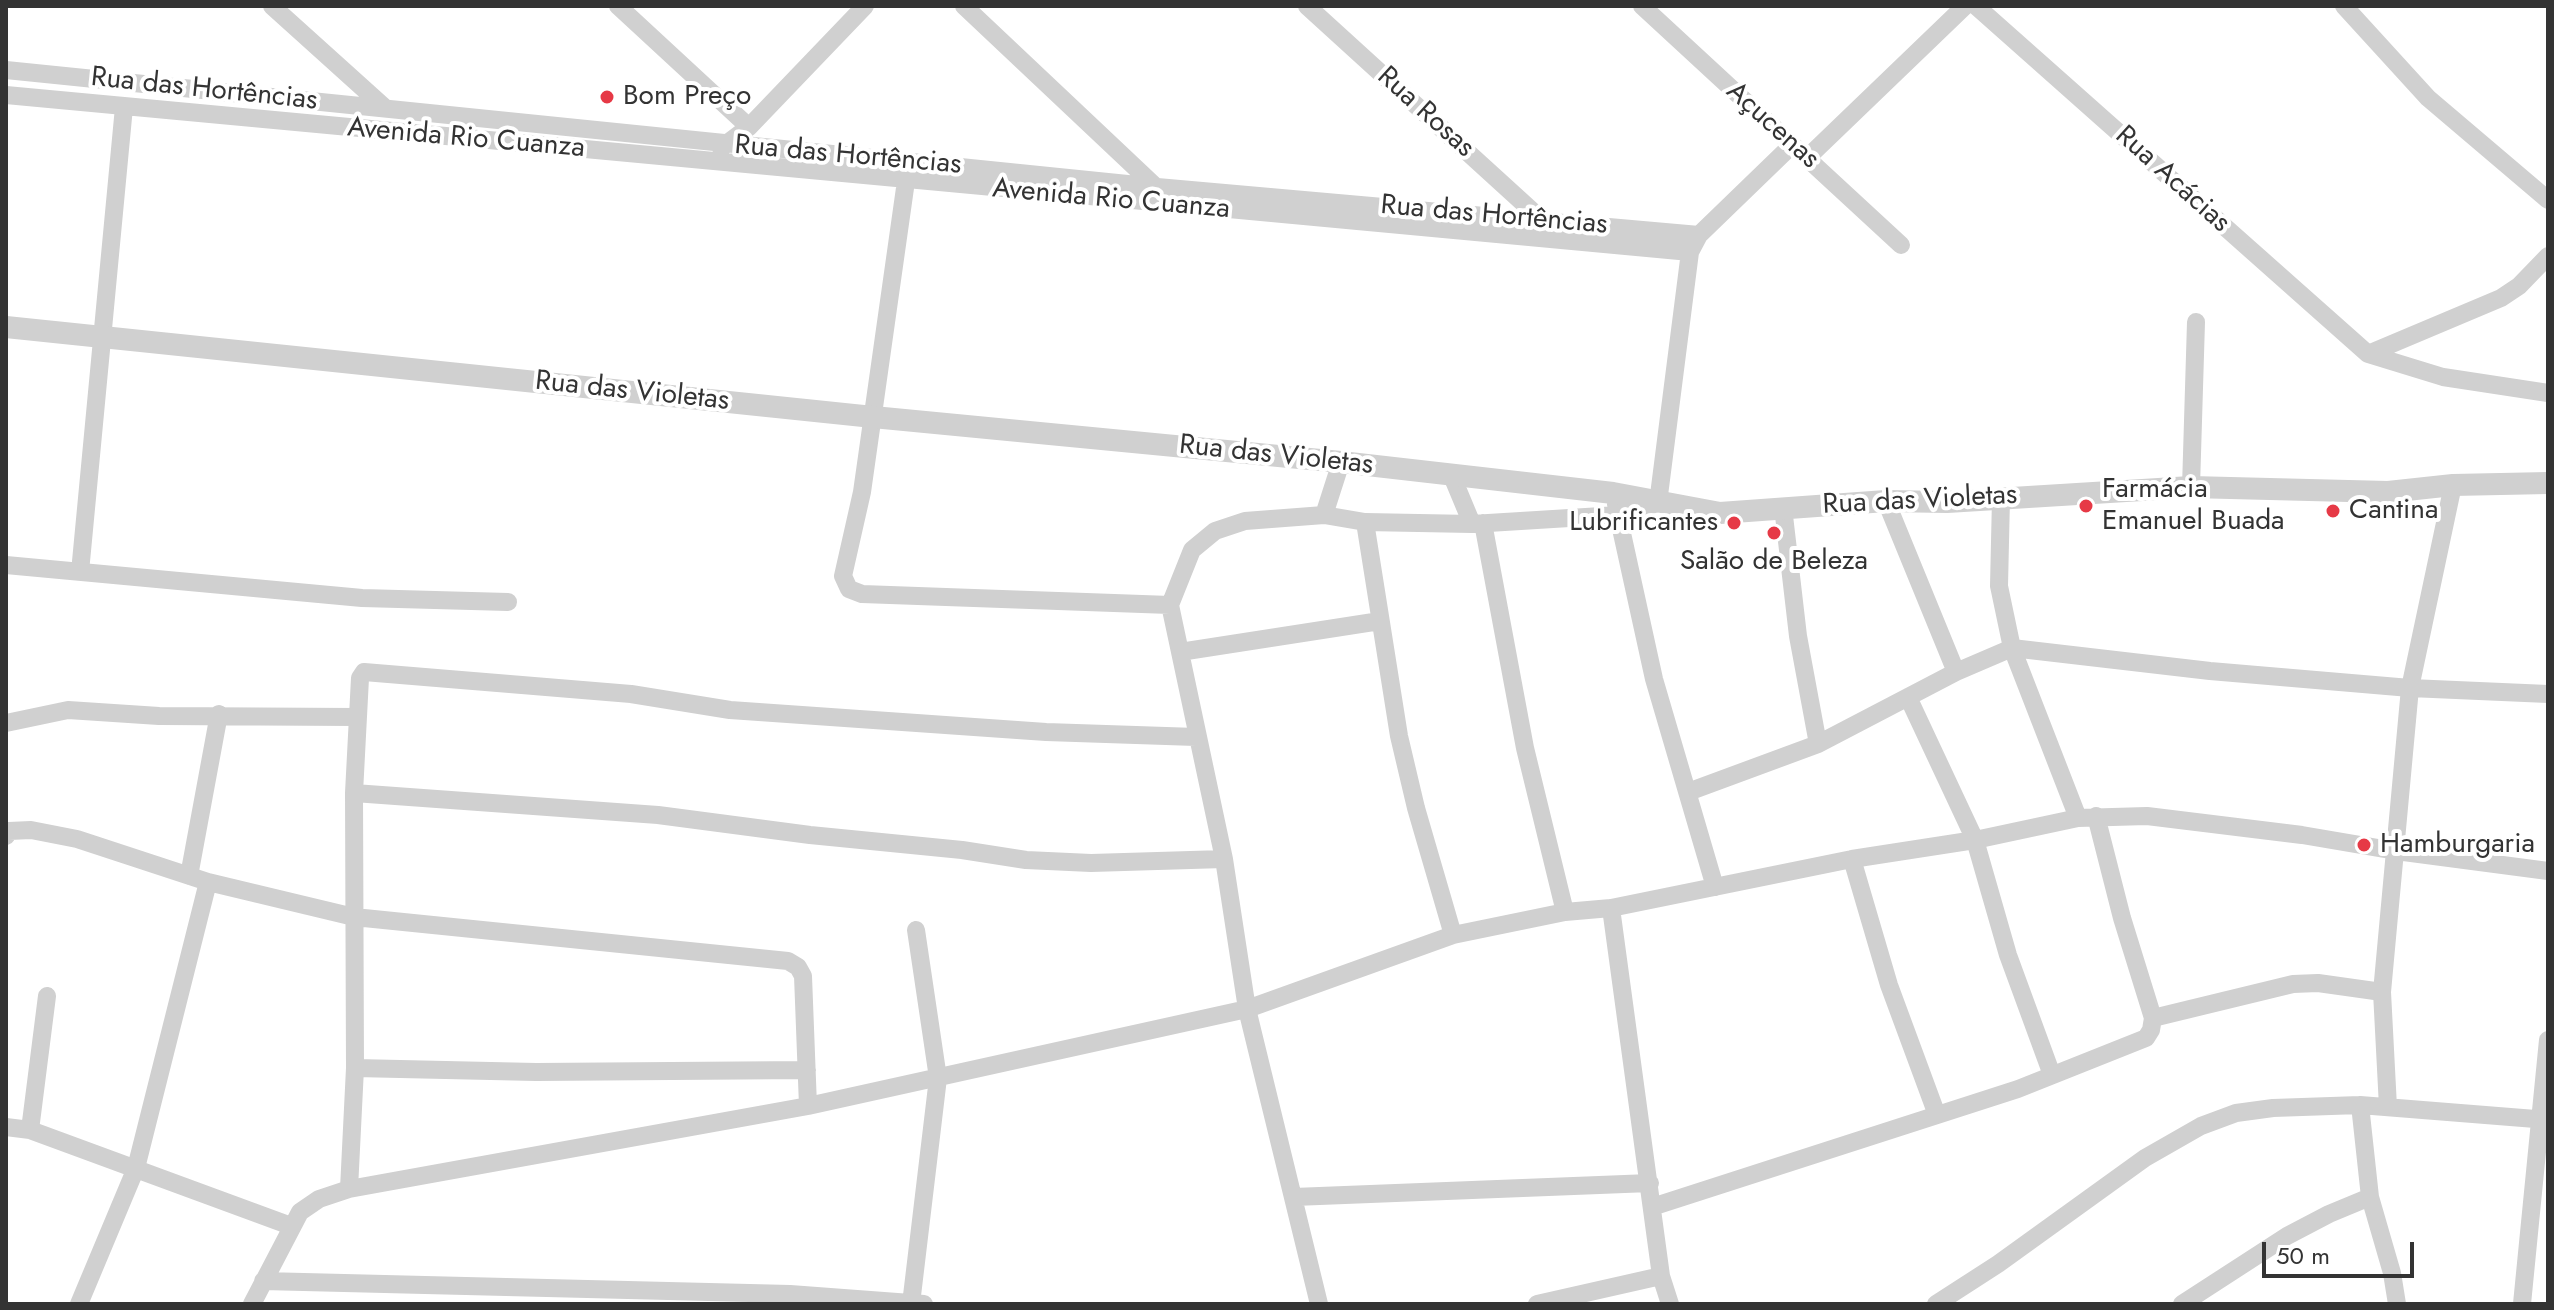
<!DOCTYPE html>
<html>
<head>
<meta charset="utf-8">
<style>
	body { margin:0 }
	#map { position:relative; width:2554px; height:1310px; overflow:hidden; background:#fff; font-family:Jost,sans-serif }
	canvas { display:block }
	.frame { position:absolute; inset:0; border:8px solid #333; pointer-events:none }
	.scale { position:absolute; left:2262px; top:1242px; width:152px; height:36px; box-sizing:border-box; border:4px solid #333; border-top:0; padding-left:10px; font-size:24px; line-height:28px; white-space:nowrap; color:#333; -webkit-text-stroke:6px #fff; paint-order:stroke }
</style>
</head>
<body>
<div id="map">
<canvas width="2554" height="1310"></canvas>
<div class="frame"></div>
<div class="scale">50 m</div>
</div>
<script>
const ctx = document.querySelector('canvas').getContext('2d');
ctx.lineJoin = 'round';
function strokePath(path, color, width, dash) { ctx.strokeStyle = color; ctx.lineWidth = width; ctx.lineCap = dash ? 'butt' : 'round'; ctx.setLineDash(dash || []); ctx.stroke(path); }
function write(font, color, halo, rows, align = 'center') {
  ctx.font = font + ' Jost,sans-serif'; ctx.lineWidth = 8; ctx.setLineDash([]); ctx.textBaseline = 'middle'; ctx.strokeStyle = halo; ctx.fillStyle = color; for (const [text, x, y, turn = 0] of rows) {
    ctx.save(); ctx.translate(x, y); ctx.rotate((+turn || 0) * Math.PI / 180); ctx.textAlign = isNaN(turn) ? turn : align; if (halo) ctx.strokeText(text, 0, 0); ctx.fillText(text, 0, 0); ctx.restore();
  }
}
strokePath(new Path2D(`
	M272 6 384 107
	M618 6 749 127
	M964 6 1157 188
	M1307 6 1542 220
	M1642 6 1901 245
	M1976 6 2368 354 2443 377 2548 393
	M2344 6 2428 98 2548 200
	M6 70 1157 187 1699 235 1690 252 1658 503 1618 515 1654 679 1715 887
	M6 95 1690 252
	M721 148 749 127 865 6
	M1807 158 1965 6
	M906 181 862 492 843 576 849 589 862 594 1170 605
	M1699 235 1792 145
	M2368 354 2501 298 2519 286 2548 256
	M1452 476 1472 524
	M2191 487 2196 322
	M2001 498 1999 586 2012 648 2078 818
	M1886 501 1956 672
	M1783 507 1798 636 1818 744
	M1324 515 1341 462
	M1365 522 1399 736 1416 808 1453 935
	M1483 523 1525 748 1565 912
	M6 565 362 598 508 602
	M80 572 124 107
	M1180 652 1380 621
	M1908 697 1975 840 2008 955 2052 1075
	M6 723 68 710 159 716 357 717
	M1688 792 1818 744 1956 672 2012 648 2210 671 2410 688 2548 694
	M354 793 658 815 810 835 962 850 1026 860 1091 863 1224 859
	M2096 816 2122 918 2153 1018 2293 984 2318 983 2382 992
	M6 836 9 831 31 830 77 839 208 882 354 917 788 961 798 967 803 976 808 1106
	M1852 859 1889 985 1937 1115
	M189 876 219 714
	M1611 908 1661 1276 1670 1304
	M355 1068 536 1072 807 1070
	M2360 1105 2370 1197 2392 1273 2397 1304
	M2388 1107 2382 992 2410 688 2453 485
	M6 1127 30 1130 291 1226
	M30 1130 47 996
	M349 1189 355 1068 354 793 360 678 364 672 631 694 730 710 1046 732 1196 737
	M1294 1197 1650 1183
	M1652 1207 2018 1089 2146 1038 2151 1030 2153 1018
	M263 1281 790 1294 924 1304
	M79 1304 136 1168 208 882
	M252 1304 300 1212 319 1199 349 1189 808 1106 1247 1009 1453 935 1565 912 1611 908 1852 859 1975 840 2078 818 2147 816 2302 835 2396 851 2548 871
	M911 1304 938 1078 916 930
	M1319 1304 1247 1009 1224 859 1170 605 1192 550 1215 531 1245 521 1324 515 1365 522 1472 524 1618 515 1616 504
	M1537 1304 1661 1276
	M1936 1304 1998 1264 2145 1158 2201 1126 2236 1113 2273 1108 2360 1105 2548 1120
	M2182 1304 2287 1236 2329 1214 2370 1197
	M2522 1304 2548 1040`), '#d0d0d0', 18);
strokePath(new Path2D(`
	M6 327 873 417 1341 462 1613 493 1720 513 1886 501 1947 502 2191 487 2388 492 2453 485 2548 483`), '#d0d0d0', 22);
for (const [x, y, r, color] of [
	[607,97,8,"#e63946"],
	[2086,506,8,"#e63946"],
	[2333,511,8,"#e63946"],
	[1734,523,8,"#e63946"],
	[1774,533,8,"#e63946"],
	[2364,845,8,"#e63946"]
]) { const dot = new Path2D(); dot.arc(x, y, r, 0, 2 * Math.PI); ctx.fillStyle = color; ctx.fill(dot); strokePath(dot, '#fff', 3); }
write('28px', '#333', '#fff', [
	["Rua das Hortências",204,90,6],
	["Rua Rosas",1425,113,42],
	["Açucenas",1772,126,42],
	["Avenida Rio Cuanza",466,139,5],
	["Rua das Hortências",848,156,5],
	["Rua Acácias",2172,180,42],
	["Avenida Rio Cuanza",1111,200,5],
	["Rua das Hortências",1494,216,5],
	["Rua das Violetas",632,392,6],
	["Rua das Violetas",1276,456,6],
	["Rua das Violetas",1920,501,-3]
]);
write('28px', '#333', '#fff', [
	["Bom Preço",623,97],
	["Farmácia",2102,490],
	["Emanuel Buada",2102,522],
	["Cantina",2349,511],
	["Lubrificantes",1718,523,"right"],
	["Salão de Beleza",1774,562,"center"],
	["Hamburgaria",2380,845]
], 'left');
</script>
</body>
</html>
